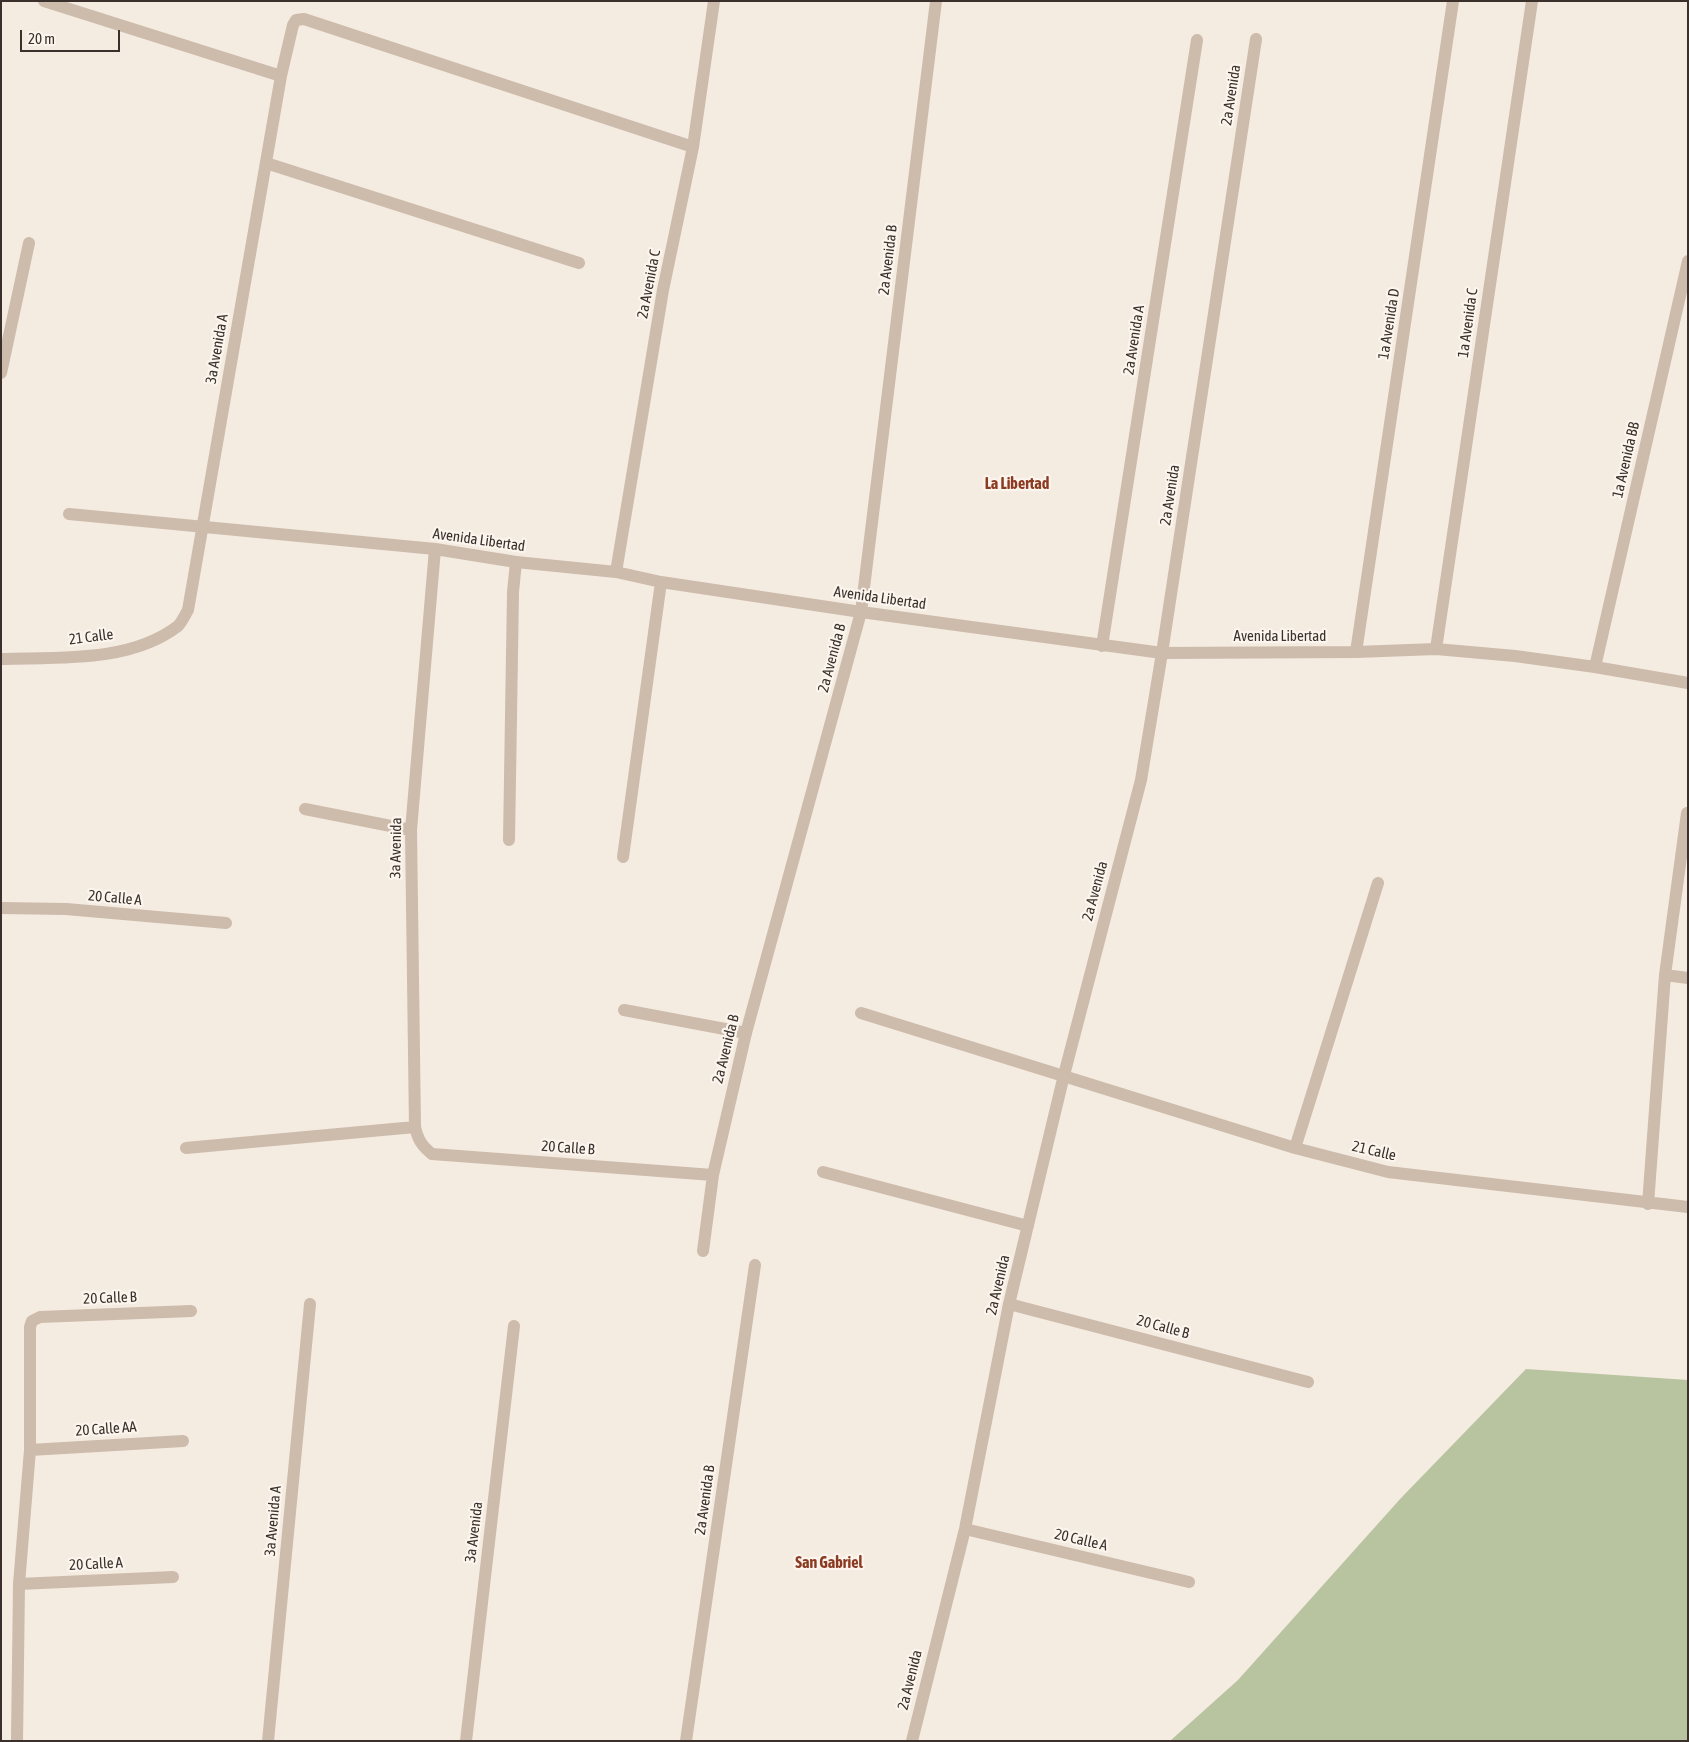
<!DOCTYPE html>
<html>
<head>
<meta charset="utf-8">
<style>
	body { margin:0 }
	#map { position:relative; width:1689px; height:1742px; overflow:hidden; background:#f4ebe1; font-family:"Asap Condensed",sans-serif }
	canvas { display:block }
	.frame { position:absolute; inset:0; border:2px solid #3b302b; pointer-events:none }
	.scale { position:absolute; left:20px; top:30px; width:100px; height:22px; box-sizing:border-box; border:2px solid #3b302b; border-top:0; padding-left:6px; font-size:15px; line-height:18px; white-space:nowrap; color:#3b302b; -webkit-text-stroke:4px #fbf5ee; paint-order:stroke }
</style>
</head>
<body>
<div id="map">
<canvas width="1689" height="1742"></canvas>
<div class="frame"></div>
<div class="scale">20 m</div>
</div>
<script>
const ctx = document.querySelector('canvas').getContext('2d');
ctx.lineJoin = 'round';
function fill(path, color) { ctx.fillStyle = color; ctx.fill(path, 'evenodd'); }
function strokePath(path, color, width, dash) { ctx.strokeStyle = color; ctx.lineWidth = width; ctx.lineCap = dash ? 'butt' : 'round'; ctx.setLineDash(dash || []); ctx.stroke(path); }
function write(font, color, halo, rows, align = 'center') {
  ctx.font = font + ' "Asap Condensed",sans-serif'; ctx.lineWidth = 4.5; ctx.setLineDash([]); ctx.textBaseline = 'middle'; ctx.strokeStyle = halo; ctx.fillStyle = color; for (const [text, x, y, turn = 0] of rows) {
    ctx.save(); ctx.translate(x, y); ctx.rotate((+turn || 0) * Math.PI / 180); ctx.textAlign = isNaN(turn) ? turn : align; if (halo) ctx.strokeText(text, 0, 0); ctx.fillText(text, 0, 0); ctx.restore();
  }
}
fill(new Path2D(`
	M1526 1369 1688 1380V1741H1170L1238 1680 1401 1498Z`), '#b8c4a0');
strokePath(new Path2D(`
	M266 163 579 263
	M509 840 513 592 516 562
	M624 1010 746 1033`), '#cdbbac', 12);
strokePath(new Path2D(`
	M44 1 281 76
	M1 373 29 243
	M69 514 435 549 516 562 616 572 661 582 861 612 1162 653 1356 652 1436 649 1515 656 1595 667 1688 683
	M435 549 411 830 415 1127C418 1140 422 1146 432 1154L713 1175
	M616 572 663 290 693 147 714 1
	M1102 646 1197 40
	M1436 649 1532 1
	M1356 652 1453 1
	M1 659C58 657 130 663 178 626 182 622 185 615 188 610L281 76 293 25 296 20 304 19 693 147
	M1595 667 1688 261
	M305 809 411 830
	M623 857 661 582
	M1 908 66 909 226 923
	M1665 975 1688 978
	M861 1013 1295 1148 1388 1172 1688 1207
	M186 1148 415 1127
	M1295 1148 1378 883
	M823 1172 1028 1226
	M1648 1204 1665 975 1687 813
	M703 1251 713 1175 746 1033 861 612 936 1
	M1009 1304 1308 1382
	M30 1450 183 1441
	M965 1529 1189 1582
	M19 1584 173 1577
	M17 1741 19 1584 30 1450V1327L32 1321 40 1317 191 1311
	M268 1741 310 1304
	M466 1741 514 1326
	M686 1741 755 1265
	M912 1741 965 1529 1009 1304 1064 1075 1141 780 1162 653 1256 39`), '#cdbbac', 12);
write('15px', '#3b302b', '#fbf5ee', [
	["2a Avenida",1231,95,-81],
	["2a Avenida B",888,260,-83],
	["2a Avenida C",649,284,-79],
	["1a Avenida C",1468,323,-82],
	["1a Avenida D",1389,324,-81],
	["2a Avenida A",1134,340,-81],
	["3a Avenida A",217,349,-80],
	["1a Avenida BB",1626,460,-77],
	["2a Avenida",1170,495,-81],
	["Avenida Libertad",479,540,8],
	["Avenida Libertad",880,598,8],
	["Avenida Libertad",1280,636],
	["21 Calle",91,637,-7],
	["2a Avenida B",832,658,-75],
	["3a Avenida",396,848,-89],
	["2a Avenida",1095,891,-75],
	["20 Calle A",115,898,5],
	["2a Avenida B",726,1049,-76],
	["20 Calle B",568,1148,4],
	["21 Calle",1374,1151,13],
	["2a Avenida",998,1285,-77],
	["20 Calle B",110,1298,-2],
	["20 Calle B",1163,1327,15],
	["20 Calle AA",106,1429,-4],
	["2a Avenida B",705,1500,-82],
	["3a Avenida A",273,1521,-85],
	["3a Avenida",474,1532,-83],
	["20 Calle A",1081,1540,13],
	["20 Calle A",96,1564,-3],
	["2a Avenida",910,1680,-76]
]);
write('bold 16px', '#8c3b22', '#fbf5ee', [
	["La Libertad",1017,484],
	["San Gabriel",829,1563]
]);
</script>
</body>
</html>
